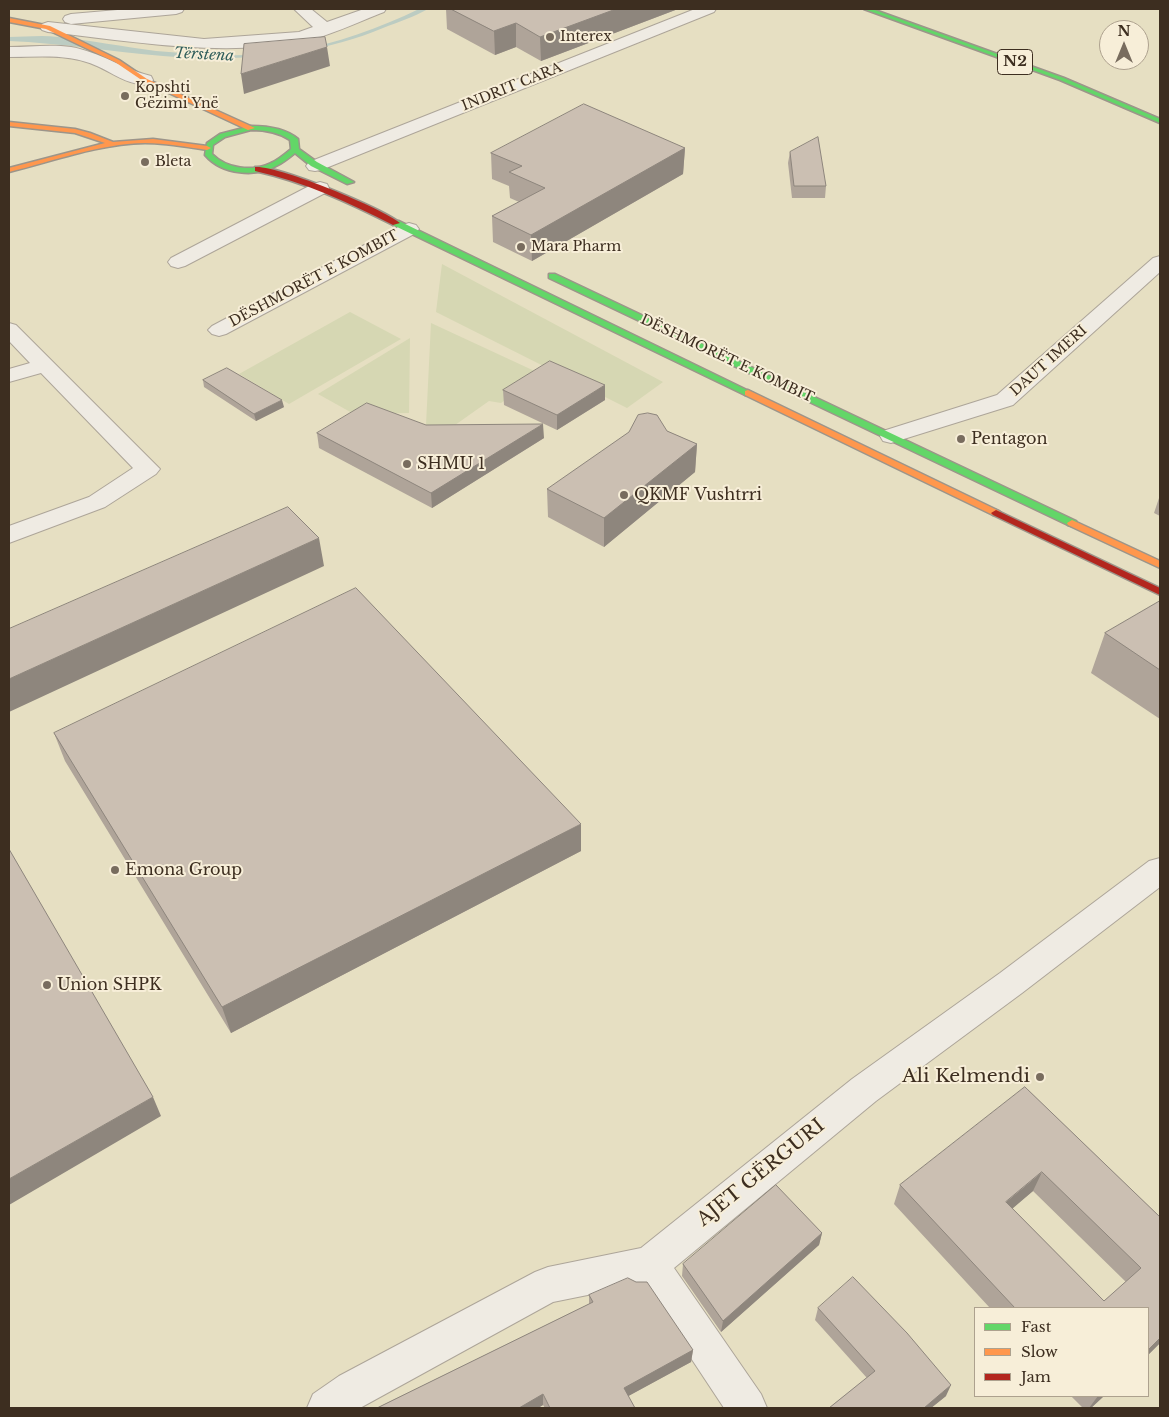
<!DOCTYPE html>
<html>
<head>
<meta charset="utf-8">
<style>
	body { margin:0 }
	#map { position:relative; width:1169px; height:1417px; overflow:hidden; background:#e7e0d1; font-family:"Libre Baskerville",serif }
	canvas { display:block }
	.frame { position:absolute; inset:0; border:10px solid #3d2e20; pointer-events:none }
	.legend { position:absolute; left:974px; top:1307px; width:175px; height:90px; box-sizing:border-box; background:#f7eed8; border:1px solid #ada18e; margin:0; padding:6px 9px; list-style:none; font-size:15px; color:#3d2e20 }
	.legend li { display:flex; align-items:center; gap:10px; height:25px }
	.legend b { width:25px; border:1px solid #ada18e }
	.north { position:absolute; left:1099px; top:20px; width:50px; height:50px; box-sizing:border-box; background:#f7eed8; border:1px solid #ada18e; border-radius:50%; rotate:0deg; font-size:14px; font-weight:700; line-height:20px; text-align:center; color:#3d2e20 }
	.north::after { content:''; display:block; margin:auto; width:18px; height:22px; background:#786c5e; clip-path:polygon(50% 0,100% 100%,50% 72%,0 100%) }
</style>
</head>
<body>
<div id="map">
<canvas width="1169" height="1417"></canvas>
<div class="frame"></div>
<ul class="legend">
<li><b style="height:6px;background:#63d668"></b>Fast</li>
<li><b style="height:6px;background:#ff974d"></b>Slow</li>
<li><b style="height:6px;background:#b3261e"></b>Jam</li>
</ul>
<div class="north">N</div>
</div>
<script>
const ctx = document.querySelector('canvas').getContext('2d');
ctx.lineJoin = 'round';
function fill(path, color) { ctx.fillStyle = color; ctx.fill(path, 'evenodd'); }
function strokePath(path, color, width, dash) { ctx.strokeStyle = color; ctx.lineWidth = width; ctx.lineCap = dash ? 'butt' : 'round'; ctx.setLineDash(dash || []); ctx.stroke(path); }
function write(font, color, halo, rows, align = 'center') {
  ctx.font = font + ' "Libre Baskerville",serif'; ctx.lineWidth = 4; ctx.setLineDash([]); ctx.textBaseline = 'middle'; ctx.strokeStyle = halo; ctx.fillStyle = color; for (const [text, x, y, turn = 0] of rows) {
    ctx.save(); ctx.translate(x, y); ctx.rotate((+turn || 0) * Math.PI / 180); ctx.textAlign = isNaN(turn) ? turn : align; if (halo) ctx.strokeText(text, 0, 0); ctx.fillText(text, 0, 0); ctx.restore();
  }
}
fill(new Path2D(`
	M9 9H1160V1408H9ZM1109 30H1139V60H1109ZM975 1308H1148V1396H975Z`), '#e6dfc2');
fill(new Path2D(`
	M442 264 663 382 627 408 436 312Z
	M350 312 401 339 289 404 239 374Z
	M431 323 541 374 501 403 489 401 448 430 426 425Z
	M410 338 409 413 354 414 318 394Z`), '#d6d7b3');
fill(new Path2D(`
	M419 9H428C414 17 398 22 383 28 313 57 238 62 163 56 112 52 61 43 9 41V37C25 37 42 35 58 37 91 40 123 47 156 51 201 55 248 58 293 51 335 44 380 28 419 9Z`), '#bcccc2');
const street = new Path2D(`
	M129 9H184L182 12 176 14 71 24 65 22 63 19 65 16 71 14Z
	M294 9H311L327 22 364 9H386L384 12C360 21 325 38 301 42 217 57 132 41 48 32L42 30 40 27 42 24 48 22 204 39 299 32 313 27Z
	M695 9H716L714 12 321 170 315 171 309 170 306 166 309 162Z
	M9 47C29 47 51 44 71 47 100 52 123 69 151 76L153 80 151 84C132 88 113 73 97 66 69 53 39 57 9 57Z
	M320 182 327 184 329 188 327 192 185 266 178 268 171 266 168 262 171 258 313 184Z
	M409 223 416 225 419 229 416 233 226 334 219 336 212 334 208 330 212 326 402 225Z
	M1160 256V272L1013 405 891 443 883 441 880 436 883 431 997 395 1153 258Z
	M9 323 16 325 160 469 156 474 105 507 9 543V526L89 497 133 468 41 373 9 382V369L30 363 9 341Z
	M1160 858V887L1022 993 876 1101 674 1268 761 1394 767 1408H724L642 1284 553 1302 360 1408H307L313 1394 339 1376 535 1272 548 1267 641 1248 852 1079 1000 973 1149 861Z`);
const fast = new Path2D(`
	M864 9H872L1064 78 1160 119V123L1060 80Z
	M251 126C267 126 285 128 298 139L299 149 317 162 354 182 347 184 311 166 295 153C290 157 284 162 278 165 256 178 222 175 205 155L207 143 220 134ZM251 130C265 130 278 132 290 140L291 149C285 154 278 160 271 163 252 172 227 169 212 154L213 145 225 137Z
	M393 221H399L753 393 751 395H745L393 225Z
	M549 274H555L1076 521 1077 523 1072 526 1068 525 549 278Z`);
const slow = new Path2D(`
	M9 18 50 26 119 60 147 79 255 128 248 130 143 81 115 62 46 29 9 22Z
	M9 122 75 129 90 133 113 142 153 139 207 146 211 148 207 150C187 147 166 143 145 143 98 144 54 161 9 172V168L105 143 75 133 9 126Z
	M748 390 999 511 1001 513 999 515H993L745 395V391Z
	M1072 520 1160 561V568L1068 525 1067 523Z`);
const jam = new Path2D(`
	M255 167C278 165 382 208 400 223L393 225C348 202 304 182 255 171Z
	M996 510 1160 588V595L993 515 991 513Z`);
strokePath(street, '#ada599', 2);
strokePath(fast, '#9c958a', 3);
strokePath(slow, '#9c958a', 3);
strokePath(jam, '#9c958a', 3);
fill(street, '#efebe3');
fill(fast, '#63d668');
fill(slow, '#ff974d');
fill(jam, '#b3261e');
fill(new Path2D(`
	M446 9H678L541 61 516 47 495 55 447 29Z
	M685 148 683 174 532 261 493 242 492 216 519 202 510 198 509 186 492 179 491 153Z
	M790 152 826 186 825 198H792L788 163Z
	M203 380 284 407 256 421 204 387Z
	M503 390 605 400 557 430 504 405Z
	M426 425 544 438 432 508 319 448 317 433Z
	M667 431 697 444 695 472 604 547 548 517 547 489Z
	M1160 495V516L1154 513Z
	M1160 601V719L1091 673 1105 633Z
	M54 733 581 851 231 1033 65 761Z
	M1025 1087 1160 1217V1343L1148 1355V1308H990L894 1204 900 1185ZM1033 1191 1126 1282 1104 1301 1012 1208Z
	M822 1233 819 1245 721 1332 682 1276 683 1264Z
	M589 1295 693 1350 691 1362 628 1396 635 1408H545L543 1405 538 1408H377L589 1304Z
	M818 1308 946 1396 931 1408H829L867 1378 815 1320Z
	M1071 1396H1104L1091 1408H1083Z`), '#afa499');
fill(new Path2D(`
	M616 9H678L541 61 540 37Z
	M516 23V47L495 55 494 31Z
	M327 47 330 66 244 94 241 74Z
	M685 148 683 174 532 261 531 235Z
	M605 385V400L557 430V415Z
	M282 400 284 407 256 421 254 414Z
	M543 424 544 438 432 508 431 493Z
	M697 444 695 472 604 547V518Z
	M319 538 324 566 9 712V679Z
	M581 824V851L231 1033 222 1007Z
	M153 1097 161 1116 9 1205V1179Z
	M1042 1172 1033 1191 998 1221 1006 1202Z
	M822 1233 819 1245 721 1332 723 1321Z
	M1160 1338V1343L1148 1355V1350Z
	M693 1350 691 1362 623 1399 624 1388Z
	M951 1385 946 1396 931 1408H924Z
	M543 1394V1405L538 1408H519Z
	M1098 1396H1104L1091 1408H1089Z`), '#8e867d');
const building = new Path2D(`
	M451 9H616L540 37 516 23 494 31Z
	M325 37 327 47 241 74 244 44Z
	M584 104 685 148 531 235 492 216 545 188 509 172 522 166 491 153Z
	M818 137 826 186H794L790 152Z
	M550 361 605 385 557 415 503 390Z
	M227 368 282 400 254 414 203 380Z
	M367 403 426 425 543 424 431 493 317 433Z
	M648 413 657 415 667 431 697 444 604 518 547 489 629 432 638 415Z
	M288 507 319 538 9 679V629Z
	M356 588 581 824 222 1007 54 733Z
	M1160 601V670L1105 633Z
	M9 849 153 1097 9 1179Z
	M1025 1087 1160 1217V1338L1148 1350V1308H1015L900 1185ZM1042 1172 1141 1268 1104 1301 1006 1202Z
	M776 1185 822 1233 723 1321 683 1264Z
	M853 1277 907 1333 951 1385 924 1408H829L875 1371 818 1308Z
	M628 1278 636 1282H647L693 1350 624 1388 635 1408H550L543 1394 519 1408H377L593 1302 589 1295Z`);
fill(building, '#cbbfb2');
strokePath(building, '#8e867d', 1);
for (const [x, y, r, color] of [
	[550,37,5,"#786c5e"],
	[125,96,5,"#786c5e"],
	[145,162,5,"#786c5e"],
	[521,247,5,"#786c5e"],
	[961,439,5,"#786c5e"],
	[407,464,5,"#786c5e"],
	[624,495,5,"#786c5e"],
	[115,870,5,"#786c5e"],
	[47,985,5,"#786c5e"],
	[1040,1077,5,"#786c5e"]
]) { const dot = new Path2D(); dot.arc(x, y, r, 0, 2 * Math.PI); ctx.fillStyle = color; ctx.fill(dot); strokePath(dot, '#f7eed8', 2); }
write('14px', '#3d2e20', '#f7eed8', [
	["Interex",560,37],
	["Kopshti",135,88],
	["Gëzimi Ynë",135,104],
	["Bleta",155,162],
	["Mara Pharm",531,247]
], 'left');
write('14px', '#3d2e20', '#f7eed8', [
	["INDRIT CARA",512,87,-22],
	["DËSHMORËT E KOMBIT",314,279,-28],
	["DËSHMORËT E KOMBIT",727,359,25],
	["DAUT IMERI",1049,361,-42]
]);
write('italic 15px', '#2f5d5a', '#f7eed8', [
	["Tërstena",204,55,3]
]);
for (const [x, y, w] of [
	[1015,62,35]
]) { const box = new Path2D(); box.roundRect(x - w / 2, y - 12.5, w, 25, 4); ctx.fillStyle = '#f7eed8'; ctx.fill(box); strokePath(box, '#3d2e20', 1); }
write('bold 15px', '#3d2e20', null, [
	["N2",1015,62]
]);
write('16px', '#3d2e20', '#f7eed8', [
	["Pentagon",971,439],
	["SHMU 1",417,464],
	["QKMF Vushtrri",634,495],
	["Emona Group",125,870],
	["Union SHPK",57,985]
], 'left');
write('19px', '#3d2e20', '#f7eed8', [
	["Ali Kelmendi",1030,1077]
], 'right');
write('19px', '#3d2e20', '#f7eed8', [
	["AJET GËRGURI",761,1173,-39]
]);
</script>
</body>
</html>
